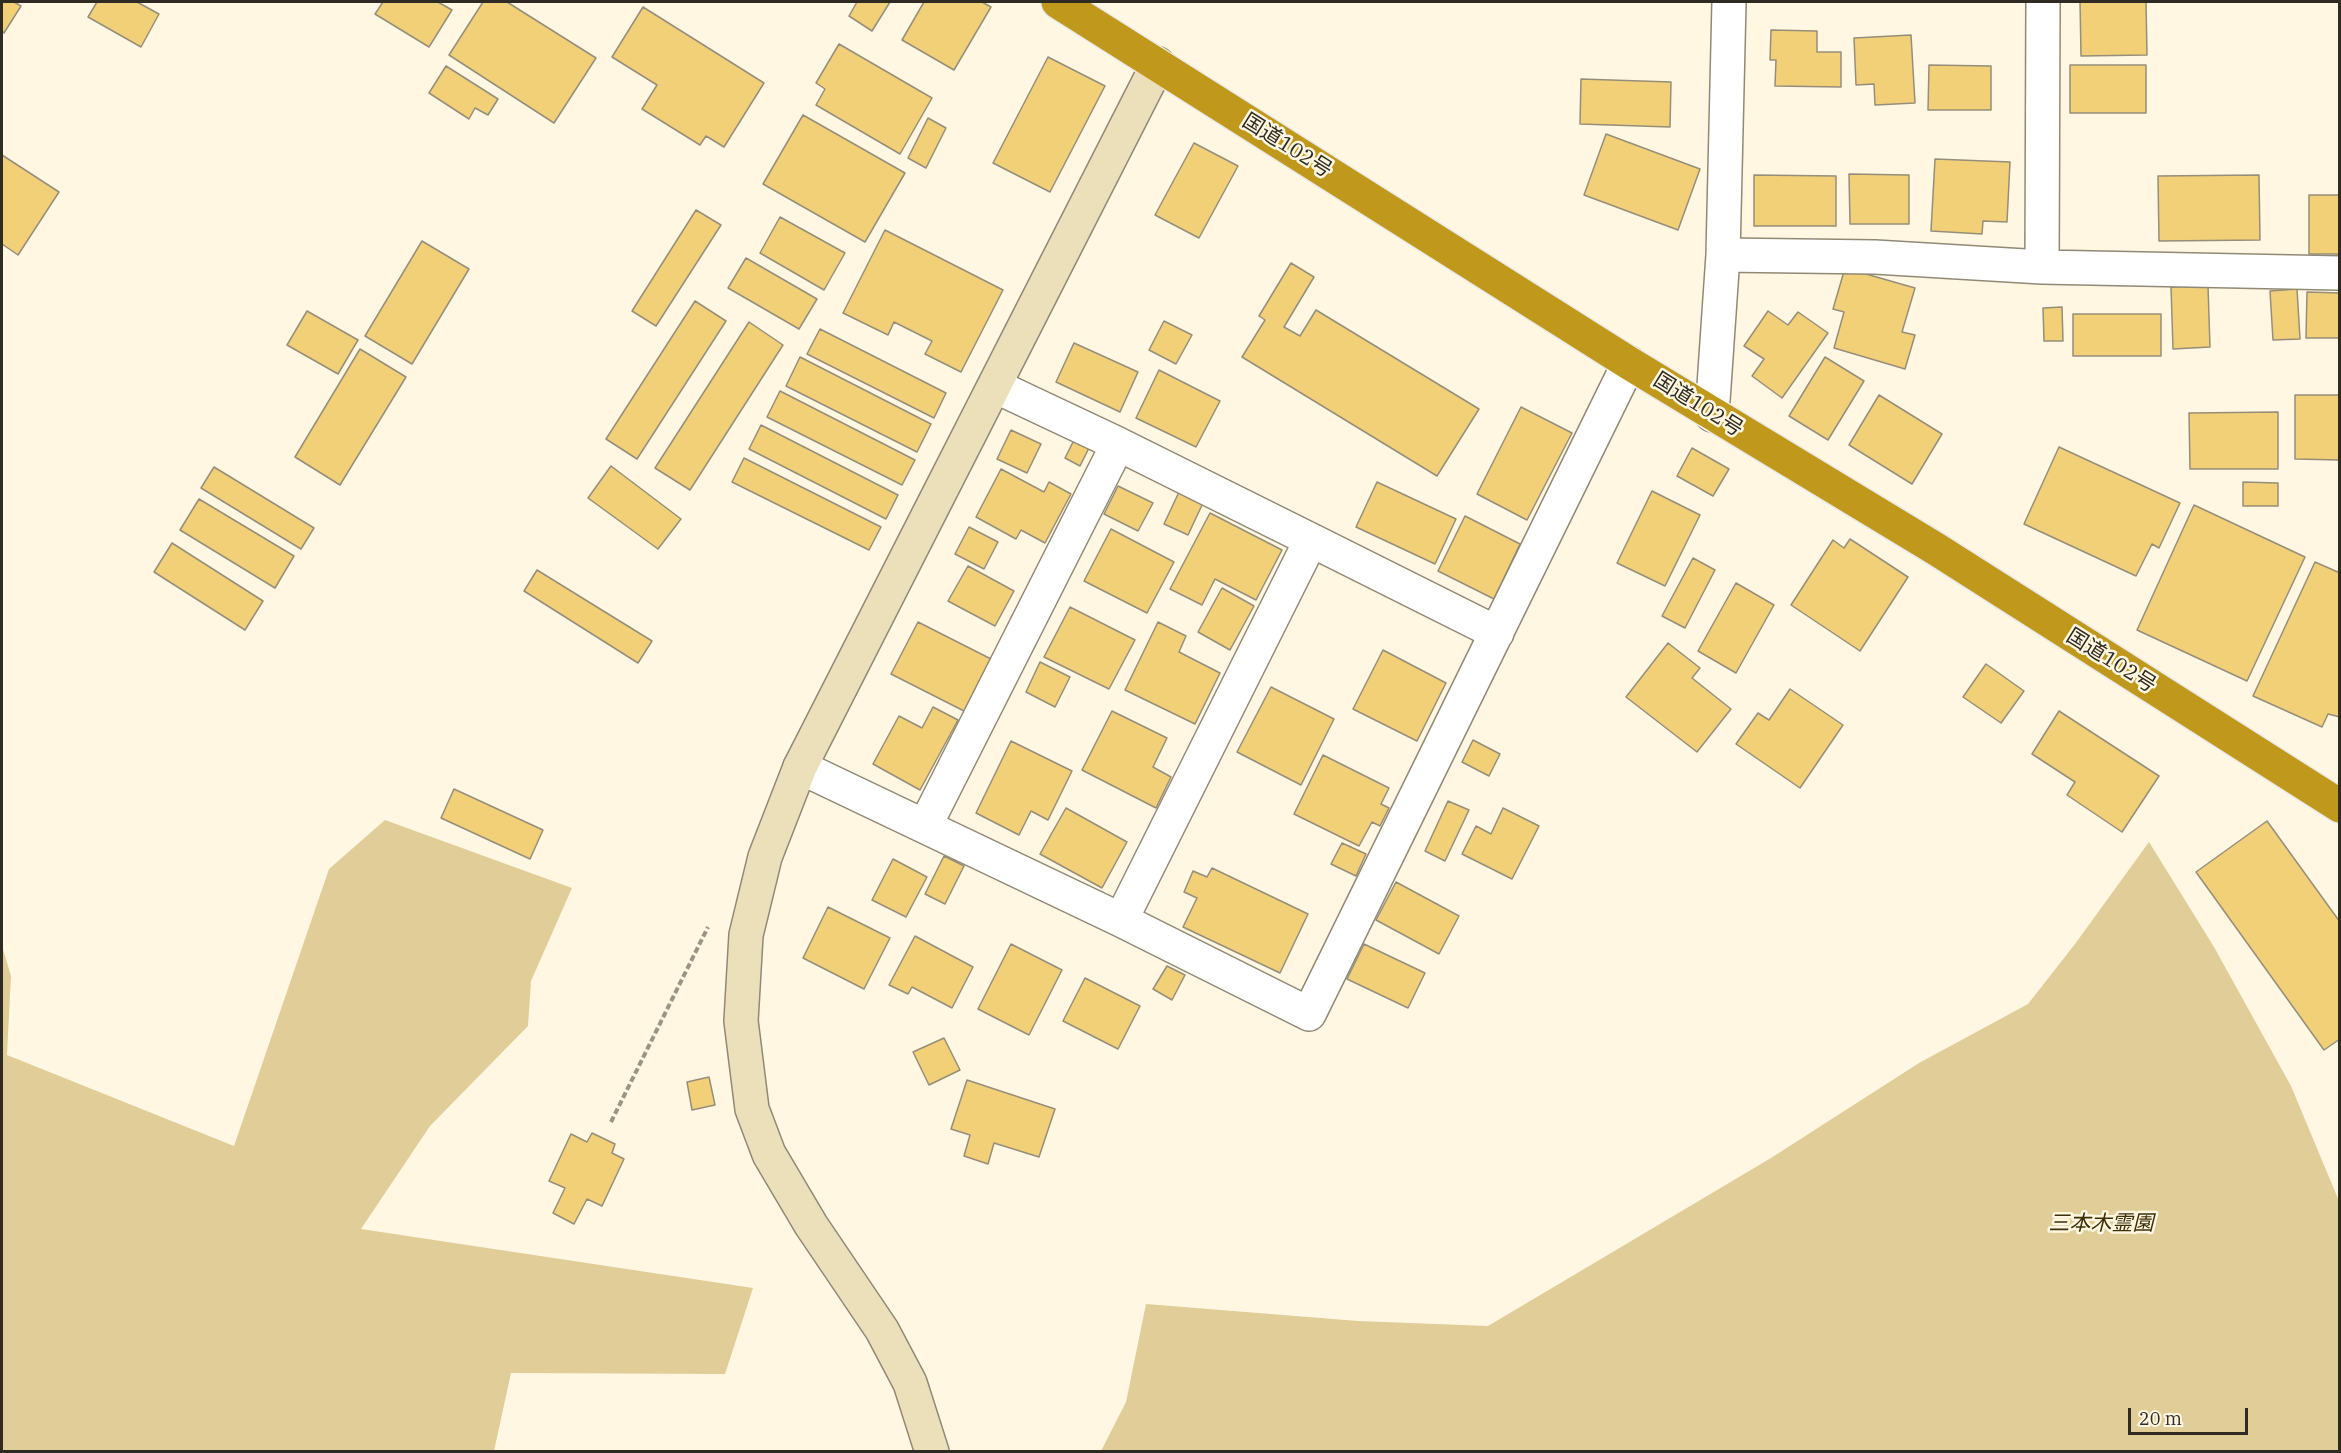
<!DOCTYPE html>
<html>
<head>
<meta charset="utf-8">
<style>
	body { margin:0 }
	#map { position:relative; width:2341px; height:1453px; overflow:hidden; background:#fff7e1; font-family:"IBM Plex Serif",serif }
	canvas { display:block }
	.frame { position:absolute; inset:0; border:3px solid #2e2b23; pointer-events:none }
	.scale { position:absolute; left:2128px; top:1408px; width:120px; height:27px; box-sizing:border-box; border:3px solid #2e2b23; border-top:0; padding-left:8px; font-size:18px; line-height:21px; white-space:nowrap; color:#2e2b23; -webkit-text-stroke:4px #fff7e1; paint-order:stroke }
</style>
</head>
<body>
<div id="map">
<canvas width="2341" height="1453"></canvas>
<div class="frame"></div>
<div class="scale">20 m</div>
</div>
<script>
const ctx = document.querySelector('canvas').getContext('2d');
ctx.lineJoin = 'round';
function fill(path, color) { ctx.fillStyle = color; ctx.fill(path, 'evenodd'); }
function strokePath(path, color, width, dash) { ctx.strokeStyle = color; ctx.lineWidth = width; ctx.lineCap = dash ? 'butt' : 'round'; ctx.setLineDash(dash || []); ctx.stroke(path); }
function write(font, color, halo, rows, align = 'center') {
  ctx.font = font + ' "IBM Plex Serif","Noto Sans JP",serif'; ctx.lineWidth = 5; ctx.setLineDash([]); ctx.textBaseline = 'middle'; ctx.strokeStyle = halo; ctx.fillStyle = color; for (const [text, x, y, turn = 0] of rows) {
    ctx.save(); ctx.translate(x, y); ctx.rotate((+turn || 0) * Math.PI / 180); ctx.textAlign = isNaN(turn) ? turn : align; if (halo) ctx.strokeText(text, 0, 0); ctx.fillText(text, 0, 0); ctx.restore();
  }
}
fill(new Path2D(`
	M385 820 572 888 531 981 528 1026 430 1126 361 1229 753 1288 725 1374 511 1373 494 1451H2V946L11 976 7 1055 234 1146 329 869Z
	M2149 842 2214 947 2291 1086 2339 1201V1451H1101L1126 1402 1146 1304 1358 1321 1488 1326 1771 1158 1919 1063 2028 1004 2075 944Z`), '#e1cd98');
const building = new Path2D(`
	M2 2H14L21 6 4 33 2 31Z
	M97 2H137L159 14 141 47 88 17Z
	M383 2H438L452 10 429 47 375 14Z
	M483 2H507L596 58 554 123 449 55Z
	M857 2H890L872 31 849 16Z
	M924 2H982L991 7 954 70 902 40Z
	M2080 2H2146L2147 55 2081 56Z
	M643 7 764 83 724 147 706 136 700 145 642 109 657 85 612 57Z
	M1771 30 1817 31V52H1841V87L1775 86 1776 60H1770Z
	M1911 35 1915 103 1875 105 1874 84 1856 85 1854 38Z
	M839 44 932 98 900 154 816 105 825 89 816 83Z
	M1048 57 1105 86 1050 192 993 163Z
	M1929 65 1991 66V110H1928Z
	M2070 65H2146V113H2070Z
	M446 66 498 99 488 115 475 108 469 119 429 93Z
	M1581 79 1671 82 1670 127 1580 124Z
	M803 115 905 173 865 242 763 184Z
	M928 118 946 128 926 168 908 158Z
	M1606 134 1700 169 1678 230 1584 195Z
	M1194 143 1238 166 1199 238 1155 215Z
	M2 155 59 192 18 255 2 244Z
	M1935 159 2010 162 2007 222 1983 221 1982 234 1931 231Z
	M1849 174 1909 175V224H1850Z
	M1754 175 1836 176V226H1754Z
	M2259 175 2260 240 2159 241 2158 176Z
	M2309 195H2340V254H2309Z
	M696 210 721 225 656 326 632 311Z
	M780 217 845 253 824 290 760 253Z
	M885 230 1003 290 961 372 925 354 932 341 894 322 888 335 843 313Z
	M422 241 469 269 412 364 365 336Z
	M746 258 817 299 799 329 728 288Z
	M1291 263 1314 277 1284 327 1300 336 1316 310 1479 409 1437 476 1242 357 1265 320 1259 316Z
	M1845 268 1915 288 1902 332 1915 335 1905 369 1834 348 1844 312 1833 309Z
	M2208 286 2210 347 2173 349 2171 287Z
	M2297 289 2300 339 2273 340 2270 291Z
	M2307 292 2340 293V338H2306Z
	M695 301 726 321 637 459 606 439Z
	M2062 307 2063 341H2044L2043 308Z
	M307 311 358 340 338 374 287 345Z
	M1768 311 1788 325 1798 312 1828 333 1782 398 1752 376 1764 359 1744 346Z
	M2073 314H2161V356H2073Z
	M1164 321 1192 335 1176 364 1149 350Z
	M749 322 783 345 690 490 655 468Z
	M820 329 946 393 934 418 807 354Z
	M1074 343 1138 372 1120 412 1056 382Z
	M360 349 406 377 340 485 295 457Z
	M800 357 931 424 917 452 786 386Z
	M1825 357 1864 381 1828 440 1789 416Z
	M1159 370 1220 401 1196 447 1136 418Z
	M780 391 915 460 902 485 767 417Z
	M1879 395 1942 434 1912 484 1849 445Z
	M2295 395H2340V460L2295 459Z
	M1521 407 1572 433 1527 520 1477 494Z
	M2278 412V469H2190L2189 413Z
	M761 425 898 495 886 519 749 449Z
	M1011 430 1041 444 1027 473 997 459Z
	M1075 438 1090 446 1080 466 1065 458Z
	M2059 447 2180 503 2159 548 2152 544 2136 576 2024 524Z
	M1692 448 1729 469 1713 496 1677 476Z
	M744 458 881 527 869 550 732 482Z
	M611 466 681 519 658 549 588 498Z
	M214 467 314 528 301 549 201 488Z
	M1001 469 1044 492 1049 482 1071 494 1045 543 1021 530 1016 539 976 517Z
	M1377 482 1456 519 1435 564 1356 527Z
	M2243 482 2278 483V506H2243Z
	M1118 486 1153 503 1138 531 1104 514Z
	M1652 491 1700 515 1665 586 1617 563Z
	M1179 492 1203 503 1188 535 1164 524Z
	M199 499 294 556 275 588 180 530Z
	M2194 505 2305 557 2247 681 2137 630Z
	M1210 513 1282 550 1256 600 1215 579 1202 605 1170 589Z
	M1465 516 1520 544 1494 599 1438 571Z
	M969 527 998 542 984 569 955 554Z
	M1111 529 1174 562 1147 613 1084 581Z
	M1850 539 1908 577 1860 651 1791 605 1833 540 1844 548Z
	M172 543 263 601 245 630 154 572Z
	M1693 558 1715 570 1685 628 1662 616Z
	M2315 562 2340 573V717L2328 714 2322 727 2253 696Z
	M968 566 1014 591 995 626 948 601Z
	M537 570 652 641 638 663 524 591Z
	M1736 583 1774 605 1736 673 1698 651Z
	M1222 588 1254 606 1230 650 1198 632Z
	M1070 607 1135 640 1109 689 1044 657Z
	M918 622 991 659 964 711 891 674Z
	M1158 622 1186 636 1179 652 1220 673 1195 724 1125 690Z
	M1668 643 1700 668 1692 678 1731 709 1697 752 1626 697Z
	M1383 650 1446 683 1417 741 1353 709Z
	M1040 662 1070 677 1055 707 1026 692Z
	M1986 664 2024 691 2001 723 1963 697Z
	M1271 687 1334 719 1301 785 1237 752Z
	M1790 689 1843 725 1800 788 1736 744 1758 713 1769 720Z
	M933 707 958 720 920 790 873 764 899 716 922 728Z
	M1112 711 1167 738 1153 767 1171 777 1156 808 1082 770Z
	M2059 711 2159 776 2122 832 2067 795 2075 782 2032 754Z
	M1473 740 1500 754 1489 776 1462 762Z
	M1011 741 1072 771 1048 820 1031 811 1019 835 976 813Z
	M1323 755 1389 788 1381 804 1389 808 1380 826 1372 822 1359 846 1294 814Z
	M454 789 543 830 530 859 441 818Z
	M1448 801 1469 810 1445 861 1425 851Z
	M1066 808 1127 842 1102 888 1040 854Z
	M1503 808 1539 826 1512 879 1462 854 1476 826 1491 834Z
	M2267 821 2340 922V1039L2324 1050 2196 872Z
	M1342 843 1366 854 1356 876 1331 864Z
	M944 856 964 866 945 904 925 894Z
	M893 859 927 877 906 917 872 900Z
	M1212 868 1308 914 1280 973 1183 927 1197 898 1184 892 1193 871 1207 877Z
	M1396 882 1459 916 1439 954 1376 920Z
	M828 907 890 938 864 989 803 958Z
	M915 936 973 967 952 1008 912 987 908 994 889 985Z
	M1011 944 1062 970 1029 1035 978 1009Z
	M1364 944 1425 973 1408 1008 1347 979Z
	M1167 966 1185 975 1172 1000 1153 989Z
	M1085 978 1140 1006 1118 1049 1063 1021Z
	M944 1038 960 1070 929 1085 913 1052Z
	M709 1077 715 1105 692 1110 687 1082Z
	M967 1080 1055 1109 1039 1157 994 1143 988 1164 964 1156 970 1135 951 1129Z
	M592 1133 615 1144 612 1153 624 1159 602 1206 587 1199 574 1224 553 1213 565 1188 549 1181 571 1134 587 1142Z`);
fill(building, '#f2d078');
strokePath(building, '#968e7b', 1.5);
const street = new Path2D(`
	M1723 255 1729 2
	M2042 267 2043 2
	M995 386 1118 444
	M1712 415 1723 255 1875 257 2042 267 2340 273
	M800 767 1121 920 1309 1014 1629 363
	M925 826 1118 444 1311 540
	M1121 920 1311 540 1497 633`);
const secondary = new Path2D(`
	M932 1452 910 1383 882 1330 811 1225 769 1154 752 1109 741 1021 746 935 765 857 800 767 1158 64`);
const highway = new Path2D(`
	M1058 2 1629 363 1936 549 2340 806`);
strokePath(street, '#908975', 36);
strokePath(secondary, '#908975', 36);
strokePath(highway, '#eaeae9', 36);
strokePath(new Path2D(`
	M611 1122 708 927`), '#9b9586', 4, [6, 3]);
strokePath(street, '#fff', 33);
strokePath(secondary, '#ece0bb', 33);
strokePath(highway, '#c0991c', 33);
write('21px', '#2e2b23', '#fff7e1', [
	["国道102号",1287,146,32],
	["国道102号",1698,405,32],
	["国道102号",2111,661,32]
]);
write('italic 21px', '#3d2f07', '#fff7e1', [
	["三本木霊園",2101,1224]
]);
</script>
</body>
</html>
